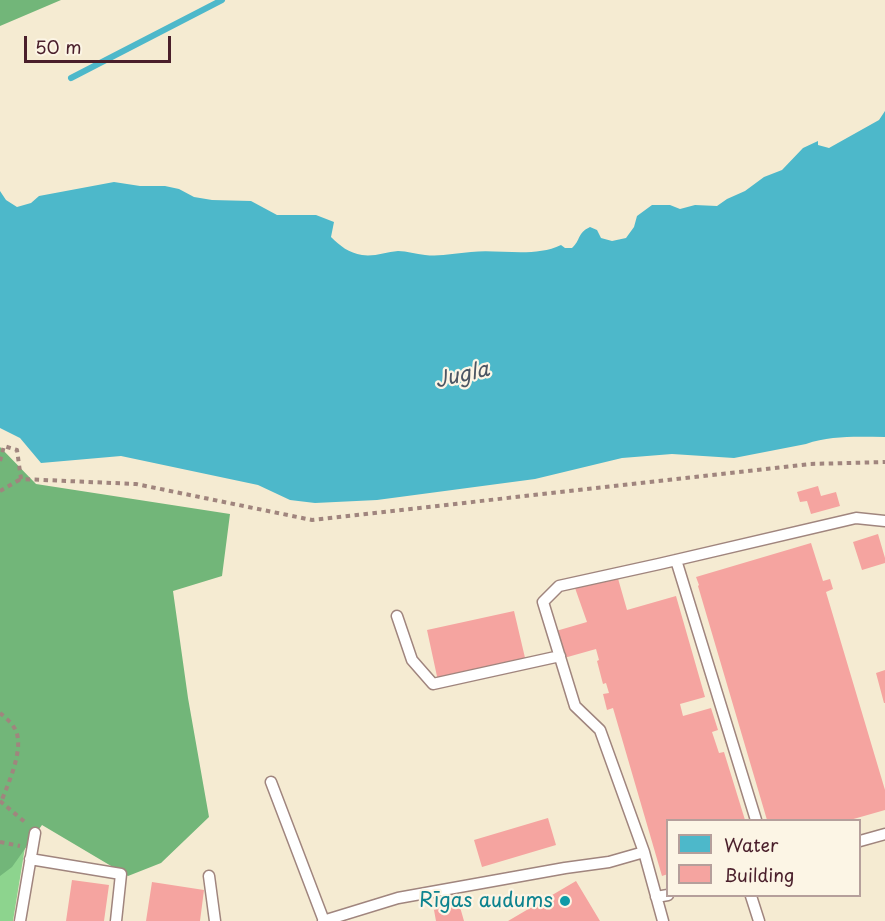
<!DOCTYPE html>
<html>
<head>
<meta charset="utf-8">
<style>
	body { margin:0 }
	#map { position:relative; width:885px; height:921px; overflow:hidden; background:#f5ebd2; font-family:"Playpen Sans",sans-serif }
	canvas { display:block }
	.legend { position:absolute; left:666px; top:819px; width:195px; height:78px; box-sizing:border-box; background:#fcf5e5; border:2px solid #b59f9b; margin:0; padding:8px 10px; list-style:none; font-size:18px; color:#4a1f2b }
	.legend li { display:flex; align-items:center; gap:12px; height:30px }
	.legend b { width:30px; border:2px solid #b59f9b }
	.scale { position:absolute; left:24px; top:36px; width:147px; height:27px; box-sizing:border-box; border:3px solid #4a1f2b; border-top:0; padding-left:8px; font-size:18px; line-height:21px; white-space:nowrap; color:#4a1f2b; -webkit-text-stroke:4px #fcf5e5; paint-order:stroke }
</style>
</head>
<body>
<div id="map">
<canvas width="885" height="921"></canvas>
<ul class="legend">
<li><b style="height:16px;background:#4db8ca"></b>Water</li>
<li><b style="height:16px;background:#f5a4a0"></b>Building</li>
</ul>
<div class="scale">50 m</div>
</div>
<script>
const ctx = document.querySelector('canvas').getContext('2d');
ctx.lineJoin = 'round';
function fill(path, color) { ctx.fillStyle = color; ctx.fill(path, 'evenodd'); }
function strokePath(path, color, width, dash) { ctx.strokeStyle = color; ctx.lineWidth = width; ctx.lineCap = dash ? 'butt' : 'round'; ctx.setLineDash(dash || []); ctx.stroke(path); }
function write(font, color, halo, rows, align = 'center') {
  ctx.font = font + ' "Playpen Sans",sans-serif'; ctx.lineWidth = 4.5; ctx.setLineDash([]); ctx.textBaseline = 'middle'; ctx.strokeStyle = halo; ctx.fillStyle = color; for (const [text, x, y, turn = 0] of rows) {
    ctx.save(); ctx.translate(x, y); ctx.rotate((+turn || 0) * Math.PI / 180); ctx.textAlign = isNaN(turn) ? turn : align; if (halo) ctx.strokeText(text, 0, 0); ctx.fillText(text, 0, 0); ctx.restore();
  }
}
fill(new Path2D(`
	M0 824 28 829 13 921H0Z`), '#8dd48e');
fill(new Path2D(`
	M0 0H61L0 26Z
	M0 447 36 484 230 514 222 576 173 591 188 698 209 817 161 863 128 876 42 825 12 867 0 876Z`), '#72b679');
fill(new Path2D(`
	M885 111V437C858 437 832 435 806 444L734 458 672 454 622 458 535 479 377 500 315 503 290 500 258 485 121 456 41 463 20 438 0 428V191L6 200 17 207 31 203 39 196 114 182 140 186H165L179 189 194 197 212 200 251 201 277 215H316L334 222 331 237C340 246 349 253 362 255 374 257 386 252 398 251 407 251 416 254 425 255 441 257 455 253 471 252 500 249 534 258 561 245L565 248H572C581 240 577 233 590 227L597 230 601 238 612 241 626 238 634 227 637 216 652 205H670L680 209 695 205 717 206 727 199 745 191 764 177 782 170 803 148 818 141V145L829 148 879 120Z`), '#4db8ca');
strokePath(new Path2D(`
	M71 78 222 0`), '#4db8ca', 6);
fill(new Path2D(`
	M818 486 821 496 836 492 840 506 811 514 807 501 800 502 797 492Z
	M878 534 885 558V563L862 570 853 542Z
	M811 543 823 581 830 579 833 589 826 592 885 790V810L850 820H767L698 586 699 585 696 577Z
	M617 575 627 610 676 596 705 697 680 704 683 716 711 708 718 730 712 732 719 753 724 752 745 820H668V874L662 876 613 708 607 710 603 694 609 693 606 683 603 684 597 661 599 660 596 649 564 658 556 631 587 622 575 588Z
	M514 611 526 662 438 681 427 630Z
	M885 670V703H884L876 673Z
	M548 818 556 845 482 867 474 840Z
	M72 880 109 885 104 921H66Z
	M576 881 600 921H508Z
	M152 882 204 890 200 921H146Z
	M458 900 464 921H436L434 910Z`), '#f5a4a0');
const lane = new Path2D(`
	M676 560 756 820
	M397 616 412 660 433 684 560 656
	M271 782 324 921
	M860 841 885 834
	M30 859 121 874 116 921
	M209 876 215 921
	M751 896 759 921
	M656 897 668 895
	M20 921 35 833
	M323 921 398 898 565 868 609 862 644 852
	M663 921 644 852 600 730 575 706 543 602 559 586 659 564 856 518 885 521`);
strokePath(lane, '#a0857e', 13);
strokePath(new Path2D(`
	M0 461 4 446 17 450 21 479 136 484 312 520 810 464 885 462
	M0 491 21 479
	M0 713C6 718 13 724 16 731 24 750 8 784 1 802
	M0 801 26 823
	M0 842 20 846`), '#a0857e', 4, [4.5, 4.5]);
strokePath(lane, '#fff', 10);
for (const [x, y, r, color] of [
	[565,901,6,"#0f9aa8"]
]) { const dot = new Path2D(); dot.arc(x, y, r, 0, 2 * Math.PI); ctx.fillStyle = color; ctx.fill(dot); strokePath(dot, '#fcf5e5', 2); }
write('20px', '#0d838f', '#fcf5e5', [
	["Rīgas audums",553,901]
], 'right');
write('italic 21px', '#4b5563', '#fcf5e5', [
	["Jugla",462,376,-13]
]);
</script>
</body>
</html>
